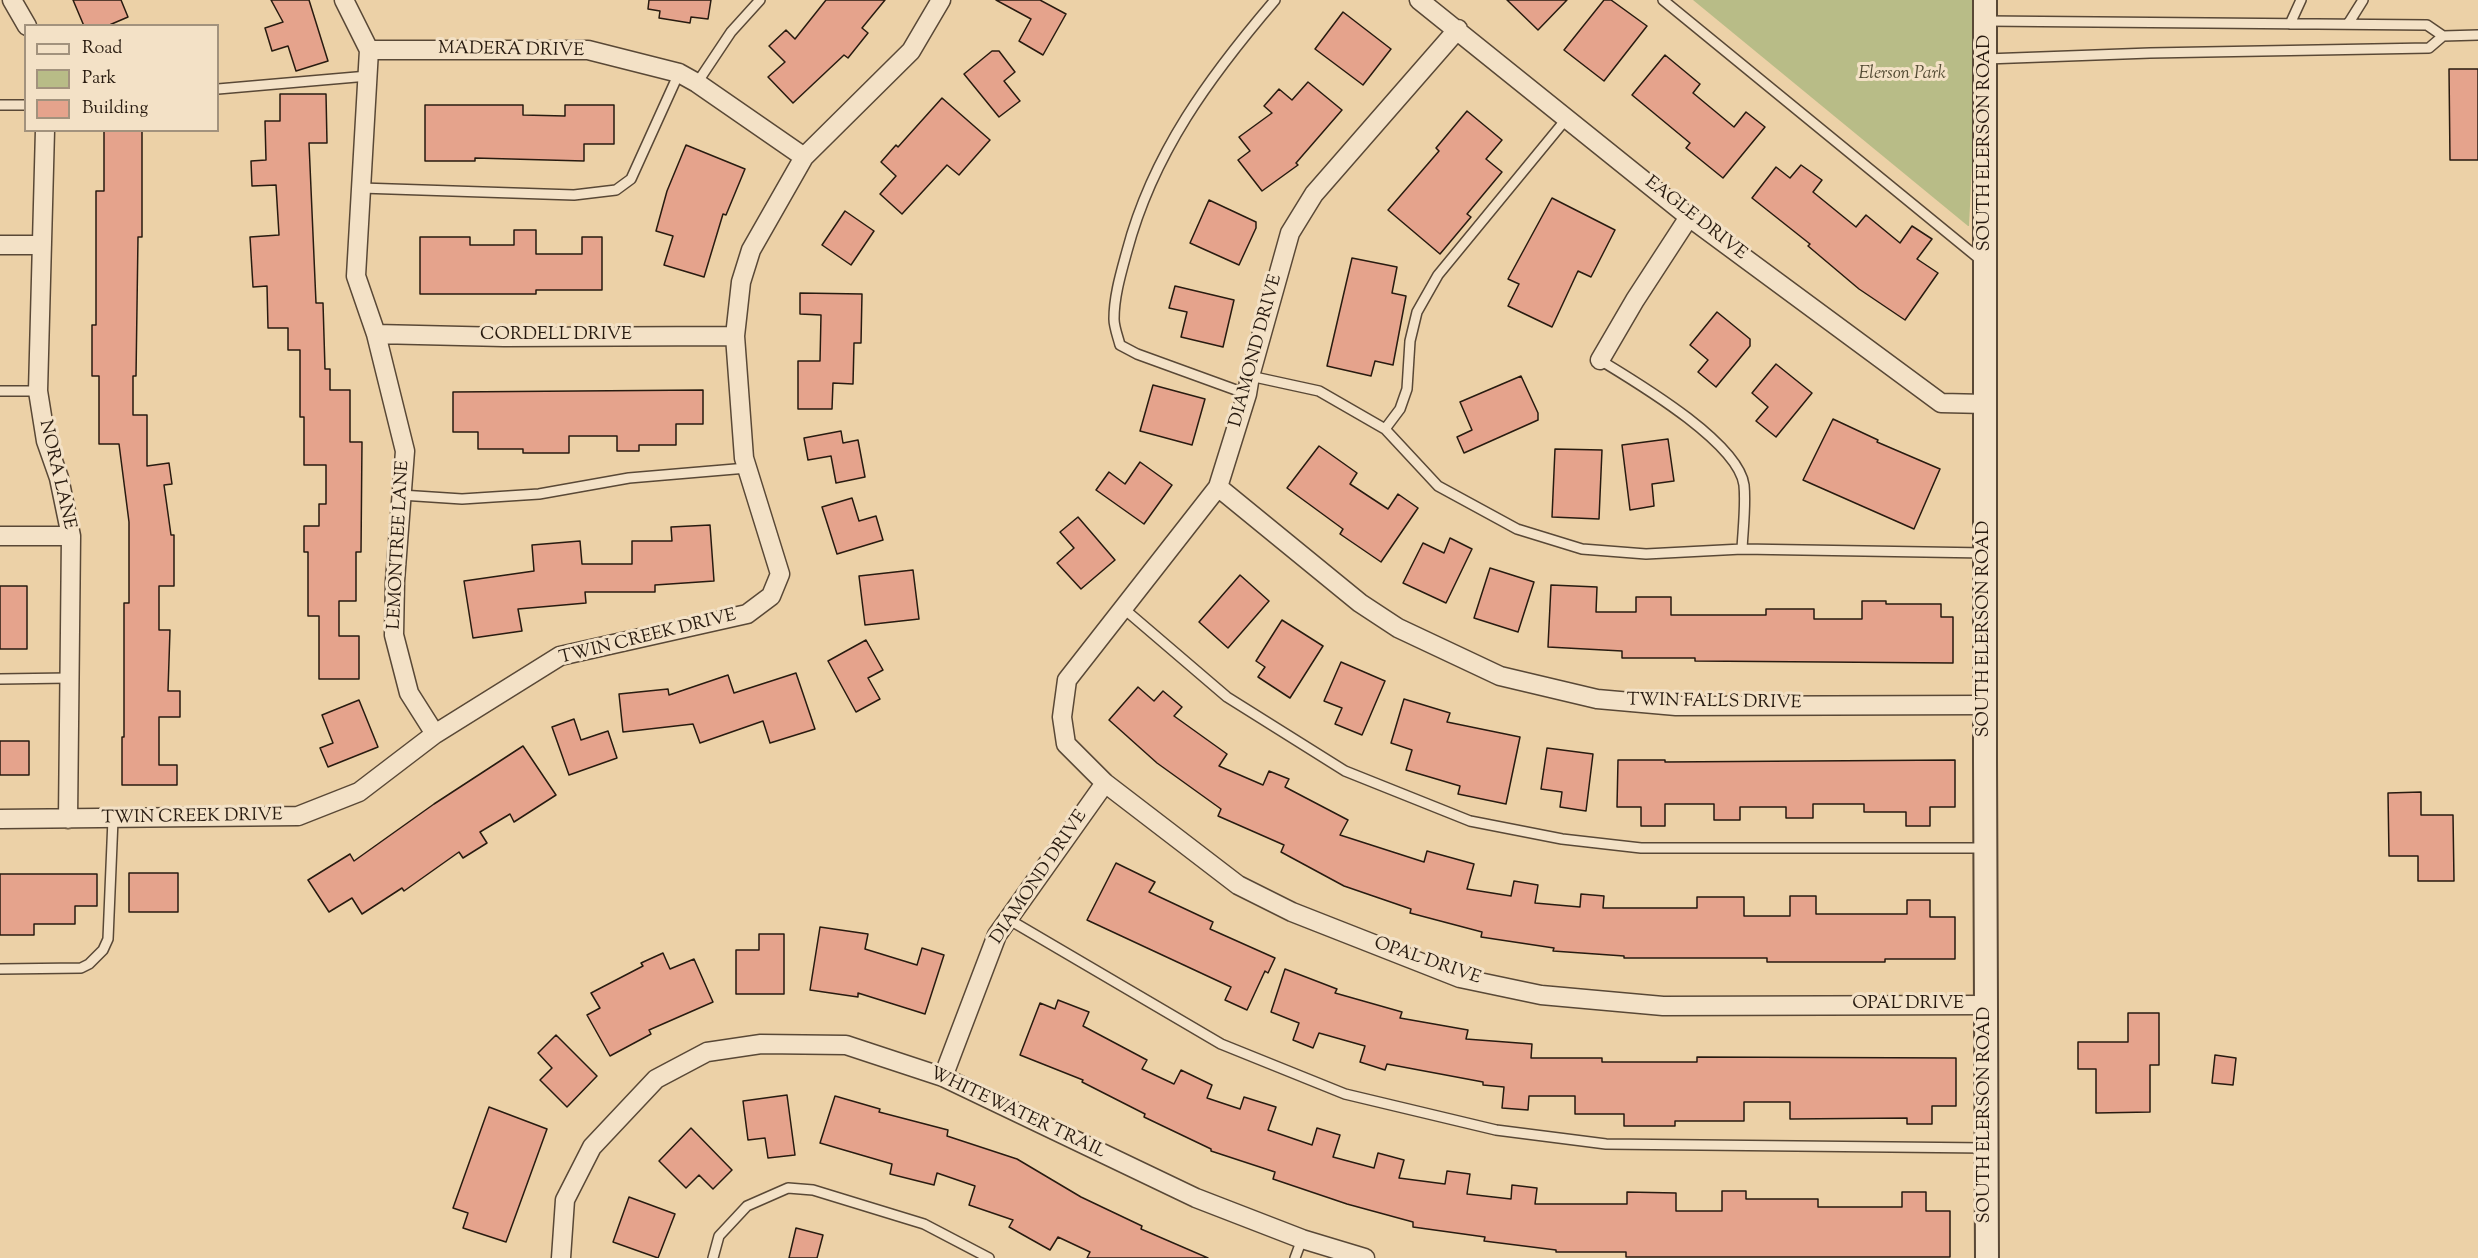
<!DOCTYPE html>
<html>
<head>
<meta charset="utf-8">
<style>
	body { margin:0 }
	#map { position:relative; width:2478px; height:1258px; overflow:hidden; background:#ecd1a7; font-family:"Sorts Mill Goudy",serif }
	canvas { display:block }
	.legend { position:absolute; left:24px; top:24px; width:195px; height:108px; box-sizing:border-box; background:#f3e1c6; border:2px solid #a2927d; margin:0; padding:8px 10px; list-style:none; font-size:18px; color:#281b10 }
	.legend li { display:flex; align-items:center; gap:12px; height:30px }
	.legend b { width:30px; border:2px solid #a2927d }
</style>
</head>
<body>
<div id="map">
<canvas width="2478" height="1258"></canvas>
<ul class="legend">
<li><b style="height:8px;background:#f3e1c6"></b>Road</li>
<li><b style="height:16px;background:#b8bc87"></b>Park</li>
<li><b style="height:16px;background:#e5a38c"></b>Building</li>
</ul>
</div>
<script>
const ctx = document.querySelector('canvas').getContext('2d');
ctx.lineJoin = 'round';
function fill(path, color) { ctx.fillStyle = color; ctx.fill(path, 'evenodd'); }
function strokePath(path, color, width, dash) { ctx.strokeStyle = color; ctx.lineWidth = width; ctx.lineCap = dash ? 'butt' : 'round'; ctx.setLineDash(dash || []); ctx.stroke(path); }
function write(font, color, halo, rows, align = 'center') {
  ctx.font = font + ' "Sorts Mill Goudy",serif'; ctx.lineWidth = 6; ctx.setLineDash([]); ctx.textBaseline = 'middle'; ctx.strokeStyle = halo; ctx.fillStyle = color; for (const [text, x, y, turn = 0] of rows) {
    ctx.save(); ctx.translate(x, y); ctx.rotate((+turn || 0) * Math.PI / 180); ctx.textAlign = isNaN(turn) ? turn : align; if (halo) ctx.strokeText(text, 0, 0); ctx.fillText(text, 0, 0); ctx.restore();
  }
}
fill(new Path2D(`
	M1693 0H1980L1969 226H1968Z`), '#b8bc87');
const building = new Path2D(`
	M73 0H121L128 17 107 26H84Z
	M271 0H309L328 61 296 71 288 46 272 51 265 28 283 22Z
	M649 0H711L708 19 691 17 690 23 659 18 660 11 648 9Z
	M826 0H885L862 28 868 33 848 58 844 55 793 103 768 77 785 62 769 46 786 30 795 39Z
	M996 0H1040L1066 14 1043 55 1019 41 1031 19Z
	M1507 0H1567L1538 30Z
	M1604 0H1611L1647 26 1604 81 1564 50Z
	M1343 12 1391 49 1363 85 1315 49Z
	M992 51H999L1015 72 1004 81 1020 101 999 117 964 74Z
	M1665 55 1700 84 1693 93 1734 127 1746 112 1765 127 1723 178 1686 148 1690 143 1632 95Z
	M2449 69H2478V160H2450Z
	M1308 82 1342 110 1296 163 1298 165 1262 191 1238 160 1250 151 1239 137 1272 113 1264 106 1279 89 1292 100Z
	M280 94H326L327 143H309L316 303H323L325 369H330V390H350V442H362L361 552H356V601H339V636H359V679H319V616H308V552H304V526H319V504H326V465H304V417H300V350H288V328H268L267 286 253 287 250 237 279 235 276 185 252 186 251 161 266 160 265 121H280Z
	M942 98 990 140 959 175 947 165 902 214 880 194 896 176 881 162 896 145 898 147Z
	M425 105H523V115L565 116V105H614V144H584V161L475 158V161H425Z
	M1467 111 1502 140 1486 159 1502 172 1467 214 1471 217 1440 254 1388 210 1439 151 1436 148Z
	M104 130H142V237H138L136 376H133V415H147V466L169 463 172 484 164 485 171 535H174V586H159V630H170L168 691H180V717H159V765H177V785H122V737H124V603H129V522L119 444H99V376H92V325H96V191H104Z
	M686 145 745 169 726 215 723 214 704 277 664 265 673 236 656 231 667 191Z
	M1801 165 1822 180 1813 192 1856 227 1866 215 1900 243 1912 226 1932 239 1917 259 1938 273 1905 320 1859 289 1808 246 1810 244 1752 198 1776 167 1790 178Z
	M1552 198 1615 230 1591 277 1578 271 1552 327 1508 306 1519 284 1508 279Z
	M1209 200 1256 222V228L1239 265 1190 243Z
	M845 211 874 231 851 265 822 245Z
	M514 230H536V254H582V237H602V290H536V294H420V237H470V245H514Z
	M1352 258 1397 267 1392 293 1406 296 1393 365 1375 361 1371 376 1327 366Z
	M1175 286 1234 300 1223 347 1181 337 1187 312 1169 308Z
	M800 293 862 294 861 343H854L853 384 833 383 832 409H798V361H820L821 315 800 314Z
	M1717 312 1750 339V346L1716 387 1698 372 1708 360 1690 345Z
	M1776 364 1812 393 1776 437 1756 421 1768 407 1752 393Z
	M1521 376 1538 413V420L1464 453 1457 437 1472 430 1460 402Z
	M1153 385 1205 399 1192 445 1140 431Z
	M703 390V424H676V445H639V451H617V436H569V453H523V449H478V432H453V392Z
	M1833 419 1878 440 1877 442 1940 469 1914 529 1803 480Z
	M841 431 843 443 858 440 865 477 836 483 831 456 808 460 804 438Z
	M1668 439 1674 481 1652 484 1654 506 1630 510 1622 445Z
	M1319 446 1357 473 1350 484 1388 509 1398 494 1418 508 1381 562 1340 534 1343 529 1287 488Z
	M1555 449 1602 450 1599 519 1552 517Z
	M1140 462 1172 485 1144 524 1096 490 1109 472 1125 484Z
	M852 498 859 521 876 516 883 540 837 554 822 507Z
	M1078 517 1115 560 1081 589 1057 563 1074 548 1060 532Z
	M710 525 714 581 655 585V592H585L586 603 518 609 522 631 473 638 464 581 534 571 532 545 580 541 582 564H632V541H672L671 527Z
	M1450 538 1472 549 1446 603 1403 583 1423 543 1444 553Z
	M1490 568 1534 582 1518 632 1474 618Z
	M913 570 919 619 865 625 859 576Z
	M1240 575 1269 601 1228 648 1199 622Z
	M1551 585 1597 587 1596 612H1636V597H1671V615H1766V609H1814V619H1862V601H1886V604H1941V617H1953V663L1695 661V658H1622V651L1548 647Z
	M0 586H27V649H0Z
	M1282 620 1323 646 1290 698 1258 677 1265 667 1256 661Z
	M866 640 883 670 868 678 880 699 856 712 828 661Z
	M1341 662 1385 681 1362 735 1335 724 1342 708 1324 701Z
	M796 673 815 729 770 743 763 721 700 743 693 724 623 732 619 694 668 689 669 695 728 675 734 693Z
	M1138 687 1154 701 1163 691 1182 707 1174 716 1227 754 1219 766 1263 785 1269 771 1289 779 1285 787 1348 820 1340 835 1424 862 1427 851 1474 864 1467 889 1511 896 1514 881 1538 885 1535 903 1580 907 1581 894 1604 896 1603 908H1697V897H1744V916H1790V896H1816V914H1907V900H1930V917H1955V959H1885V962H1767V958H1624V956L1553 951 1554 948 1481 937 1482 932 1410 913 1411 909 1344 886 1281 852 1284 845 1218 816 1221 809 1157 763 1109 720Z
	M1404 699 1450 713 1447 722 1520 737 1506 804 1458 794 1460 786 1406 770 1412 750 1391 743Z
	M359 700 378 747 328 767 320 748 333 743 322 715Z
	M574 719 581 740 608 731 617 758 569 775 552 727Z
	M0 741H29V775H0Z
	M523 746 556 795 514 822 510 814 480 832 487 843 463 858 459 852 404 891 402 888 362 914 352 898 329 912 308 880 350 854 354 861 434 804Z
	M1547 748 1593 754 1586 811 1560 807 1562 792 1541 789Z
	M1618 760H1665V762L1955 760V807H1930V826H1906V812H1864V804H1813V818H1786V807H1740V820H1714V804H1665V826H1641V807H1617Z
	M2421 792V815H2453L2454 881H2418V856H2389L2388 793Z
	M1116 863 1155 882 1149 892 1213 922 1210 929 1275 958 1268 973 1265 971 1247 1010 1225 1000 1231 987 1087 920Z
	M129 873H178V912H129Z
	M0 874H97V906H75V924H34V935H0Z
	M820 927 868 934 865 949 917 965 922 948 944 955 925 1014 858 993V997L810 990Z
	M759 934H784V994H736V950H759Z
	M663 953 670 969 694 959 713 1002 649 1030 651 1034 610 1056 587 1015 600 1008 591 993 643 966 641 963Z
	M1285 969 1337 989 1335 993 1402 1012 1400 1018 1468 1030 1466 1039 1532 1044 1531 1058H1602V1062H1697V1057L1956 1058V1106H1932V1124H1907V1118L1790 1119V1102H1744V1121H1675V1126H1624V1114H1575V1096H1529L1528 1110 1502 1108 1504 1087 1483 1085V1082L1387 1064 1385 1070 1360 1062 1365 1046 1319 1033 1313 1048 1293 1040 1299 1023 1271 1012Z
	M1058 1000 1089 1012 1083 1026 1147 1060 1142 1069 1174 1084 1181 1070 1212 1085 1207 1098 1240 1109 1244 1097 1276 1107 1268 1130 1312 1145 1317 1128 1340 1135 1333 1157 1374 1168 1378 1153 1404 1160 1399 1178 1445 1184 1447 1171 1470 1174 1467 1194 1511 1199 1512 1185 1537 1188 1535 1204H1627V1192L1676 1193V1211H1722V1191H1746V1199H1818V1207H1902V1192H1926V1211H1950V1257H1626V1252H1556V1250L1484 1241 1485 1237 1413 1227V1222L1347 1204 1273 1179 1275 1172 1211 1151V1149L1144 1117 1145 1114 1082 1082 1083 1080 1020 1055 1040 1003 1055 1009Z
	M2128 1013H2159V1065H2150V1112L2096 1113V1069H2078V1042H2128Z
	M556 1035 597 1076 567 1107 540 1080 552 1068 538 1053Z
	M2215 1055 2236 1058 2233 1085 2212 1083Z
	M787 1095 795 1155 768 1158 765 1138 748 1140 743 1101Z
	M835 1096 880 1109 879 1112 948 1130 947 1136 1017 1159 1081 1197 1142 1226 1141 1229 1208 1258H1087L1090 1252 1058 1237 1050 1250 1009 1227 1013 1220 969 1205 975 1186 937 1173 934 1185 890 1174 892 1164 820 1143Z
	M489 1107 547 1129 506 1242 463 1228 468 1213 453 1208Z
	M691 1128 732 1170 713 1189 699 1175 686 1188 659 1161Z
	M629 1197 675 1214 658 1258 613 1242Z
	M796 1228 823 1235 817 1258H789Z`);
fill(building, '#e5a38c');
strokePath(building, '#281b10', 1.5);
const service = new Path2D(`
	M1663 0 1982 261
	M1986 21 2427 25 2443 36 2478 35
	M2290 24 2301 0
	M2348 24 2363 0
	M1986 59 2150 53 2429 48 2443 36
	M697 83 731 32 760 0
	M218 89 368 76
	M0 105H26
	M361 188 574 195 616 190 631 179 679 73
	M1600 360C1636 382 1738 442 1744 485 1746 505 1743 529 1742 549
	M1250 376 1319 391 1385 429 1438 486 1517 529 1582 549 1646 554 1742 549 1986 553
	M0 391H38
	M1247 394 1137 354 1120 345C1118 337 1114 327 1114 319 1114 296 1121 273 1127 251 1153 153 1210 76 1275 0
	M1385 429 1400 409 1407 389 1410 341 1417 312 1438 275 1567 118
	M401 495 462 499 539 494 629 478 747 468
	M1123 608 1227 697 1345 771 1470 821 1562 839 1641 848H1985
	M0 679 69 678
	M1008 919 1221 1044 1345 1094 1496 1130 1606 1144 1986 1148
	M0 969 81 968 89 964 103 950 108 939 113 819
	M713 1258 719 1236 747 1206 788 1188 813 1190 924 1224 989 1258
	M1295 1258 1302 1239`);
const minor = new Path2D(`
	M12 0 27 26
	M344 0 369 50 356 276 376 334 405 451 395 581 394 635 409 693 435 734
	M1419 0 1689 217 1941 403 1986 404
	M1458 29 1314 194 1290 233 1250 376 1247 394 1218 487 1067 680 1062 717 1066 744 1105 783 1238 885 1292 912 1460 978 1541 995 1663 1006 1986 1005
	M369 50H588L679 73 697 83 804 157
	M45 130 38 391 46 441 59 478 71 536 68 819
	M0 245H42
	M376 334 504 337 735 336
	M1600 360 1635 300 1689 217
	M1218 487 1360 603 1398 628 1500 676 1597 699 1676 706 1985 705
	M0 536H71
	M0 819 298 816 359 792 435 734 560 656 747 614 771 596 780 574 744 458 735 336 741 282 751 250 804 157 911 51 941 0
	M943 1077 997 935 1105 783
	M561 1258 565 1200 592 1147 656 1079 707 1052 761 1044 846 1045 943 1077 1196 1198 1302 1239 1365 1258`);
const tertiary = new Path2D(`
	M1985 0V761L1987 1258`);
strokePath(service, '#594836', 12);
strokePath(minor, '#594836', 21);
strokePath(tertiary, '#594836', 26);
strokePath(service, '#f3e1c6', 9);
strokePath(minor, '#f3e1c6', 18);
strokePath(tertiary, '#f3e1c6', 22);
write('18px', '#281b10', '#f3e1c6', [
	["MADERA DRIVE",511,51,1],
	["SOUTH ELERSON ROAD",1986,143,-90],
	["EAGLE DRIVE",1695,219,38],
	["CORDELL DRIVE",556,336],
	["DIAMOND DRIVE",1257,351,-75],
	["NORA LANE",56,475,77],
	["LEMONTREE LANE",400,545,-87],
	["SOUTH ELERSON ROAD",1985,629,-90],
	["TWIN CREEK DRIVE",648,638,-14],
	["TWIN FALLS DRIVE",1714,703,1],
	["TWIN CREEK DRIVE",192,818,-1],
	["DIAMOND DRIVE",1040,878,-56],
	["OPAL DRIVE",1427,962,19],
	["OPAL DRIVE",1908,1005],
	["WHITEWATER TRAIL",1017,1114,25],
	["SOUTH ELERSON ROAD",1986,1115,-90]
]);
write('italic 18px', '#534b34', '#f3e1c6', [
	["Elerson Park",1902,75]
]);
</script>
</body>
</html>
